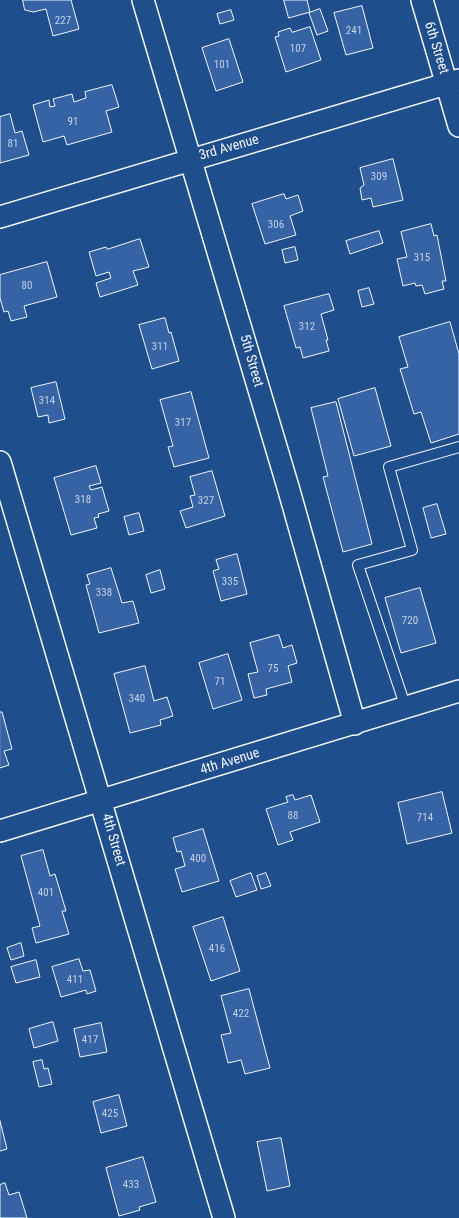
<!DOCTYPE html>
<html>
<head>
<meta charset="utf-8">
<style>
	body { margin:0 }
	canvas { display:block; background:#1f4e8c }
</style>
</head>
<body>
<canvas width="459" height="1218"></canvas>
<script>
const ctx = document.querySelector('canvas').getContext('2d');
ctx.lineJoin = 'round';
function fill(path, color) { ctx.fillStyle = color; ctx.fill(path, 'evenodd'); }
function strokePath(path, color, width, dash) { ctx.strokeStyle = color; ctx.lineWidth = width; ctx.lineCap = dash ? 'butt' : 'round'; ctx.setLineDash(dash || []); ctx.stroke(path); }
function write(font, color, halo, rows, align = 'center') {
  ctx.font = font + ' "Roboto Condensed",sans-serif'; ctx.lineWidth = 4; ctx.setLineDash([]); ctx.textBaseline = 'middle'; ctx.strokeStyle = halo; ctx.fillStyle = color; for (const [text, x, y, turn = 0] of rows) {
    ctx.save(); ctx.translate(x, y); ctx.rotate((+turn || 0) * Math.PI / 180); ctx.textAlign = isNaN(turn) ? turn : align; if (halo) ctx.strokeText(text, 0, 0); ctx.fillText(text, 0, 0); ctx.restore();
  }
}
const building = new Path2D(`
	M23 0H71L79 29 53 36 46 9 33 12 25 10Z
	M284 0H307L310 12 289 18Z
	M362 6 373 48 346 55 334 13Z
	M320 9 328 31 317 35 309 13Z
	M231 10 234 20 220 24 217 14Z
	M310 27 321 60 286 72 275 37 279 36 278 32 290 28 292 32Z
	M229 39 243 82 216 91 202 48Z
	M112 85 119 107 106 111 112 132 67 145 64 136 43 142 33 105 49 100 50 107 55 106 53 99 72 94 74 102 86 98 85 92Z
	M10 114 15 133 22 131 29 155 0 163V117Z
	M393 159 403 200 373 207 371 198 362 200 360 188 364 185 360 168Z
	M284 194 286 199 298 195 303 211 290 216 296 235 265 244 252 204Z
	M431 224 434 236 437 235 446 281H442L444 289 425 294 422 285 416 286 415 283 403 286 397 259 407 257 401 232Z
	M379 231 383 243 350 254 346 241Z
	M140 239 149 267 133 271 138 285 100 297 96 283 111 278 109 272 96 276 89 252 106 247 107 249Z
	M295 247 298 260 285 263 282 250Z
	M47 262 57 297 24 306 27 317 11 321 8 311 4 312 0 298V275Z
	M369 288 374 304 362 307 358 291Z
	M329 294 334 310 321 314 328 340H326L329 351 303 358 300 347 296 348 284 306Z
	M165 318 169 333 171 332 179 361 152 369 139 325Z
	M450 322 459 354V434L431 443 421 412 414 414 400 369 408 367 399 337Z
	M56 382 65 419 49 423 48 415 38 417 31 388Z
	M375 388 391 446 354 456 338 399Z
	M191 392 209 458 174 467 168 447 173 446 160 400Z
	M336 402 372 544 343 552 323 477 328 476 311 408Z
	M96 466 101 483 89 486 91 490 102 487 109 511 98 514 99 517 94 518 97 528 71 535 54 478Z
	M212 471 225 516 186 528 180 511 193 507 190 496 195 495 190 477Z
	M437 504 446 534 431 538 423 508Z
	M139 513 144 531 129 535 124 517Z
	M237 554 247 594 221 601 213 571 219 569 216 560Z
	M111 568 122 603 133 601 139 623 99 633 86 585 90 584 87 575Z
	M160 570 165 589 151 593 146 575Z
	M420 588 436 643 401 653 385 598Z
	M279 635 283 648 292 645 297 663 288 666 292 682 266 689 267 695 254 698 248 674 258 672 250 643Z
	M228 654 242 700 213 709 199 663Z
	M145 666 154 701 167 697 173 716 160 720 161 725 130 733 114 674Z
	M0 712H2L12 749 4 751 9 765 0 768Z
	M442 792 452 833 407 844 398 803Z
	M293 795 295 800 311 795 320 822 290 832 293 840 278 845 266 809 288 802 286 797Z
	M203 829 219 881 182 892 175 869 185 866 181 851 177 852 173 838Z
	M43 850 50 876 55 874 66 911H62L69 934 36 943 32 928 40 926 21 856Z
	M251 873 257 890 236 897 230 881Z
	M266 873 271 886 261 889 257 876Z
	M223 917 240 971 211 981 193 927Z
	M21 943 24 956 11 960 7 948Z
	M79 959 83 971 90 970 96 991 87 994 86 990 61 997 52 967Z
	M36 960 40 977 16 983 11 967Z
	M249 989 270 1068 245 1074 241 1060 228 1063 221 1035 231 1033 221 996Z
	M53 1022 58 1041 34 1048 29 1029Z
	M101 1023 107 1052 80 1057 74 1029Z
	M42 1060 44 1069 48 1068 52 1084 39 1087 33 1062Z
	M119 1095 127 1126 101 1133 93 1102Z
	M0 1121 7 1149 0 1151Z
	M281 1138 290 1186 267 1191 257 1142Z
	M143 1157 156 1202 139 1207 140 1210 119 1216 106 1168Z
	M5 1183 9 1195 19 1192 27 1218H0V1185Z`);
fill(building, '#3563a3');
strokePath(building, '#f2f6ff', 1);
const service = new Path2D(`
	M406 708 358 565 412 550 389 467 459 447`);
const minor = new Path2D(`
	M143 0 288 487 355 724
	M422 0 459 126
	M0 217 459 80
	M0 462 224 1218
	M0 831 459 691`);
strokePath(service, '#f2f6ff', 12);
strokePath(minor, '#f2f6ff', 24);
strokePath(service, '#1f4e8c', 10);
strokePath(minor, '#1f4e8c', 21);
write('11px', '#c3d1e8', null, [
	["227",63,21],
	["241",354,31],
	["107",298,49],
	["101",222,65],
	["91",73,122],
	["81",13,144],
	["309",379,177],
	["306",276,225],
	["315",422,258],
	["80",27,286],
	["312",307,327],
	["311",160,347],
	["314",47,401],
	["317",183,423],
	["318",83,500],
	["327",206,501],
	["335",230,582],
	["338",104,593],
	["720",410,621],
	["75",273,669],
	["71",220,682],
	["340",137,699],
	["88",293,816],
	["714",425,818],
	["400",198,859],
	["401",46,893],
	["416",217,949],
	["411",75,980],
	["422",241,1014],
	["417",90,1040],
	["425",110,1114],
	["433",131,1185]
]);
write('14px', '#f2f6ff', '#1f4e8c', [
	["6th Street",436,48,73],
	["3rd Avenue",229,148,-16],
	["5th Street",251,361,74],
	["4th Avenue",230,762,-17],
	["4th Street",113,840,74]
]);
</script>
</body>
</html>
